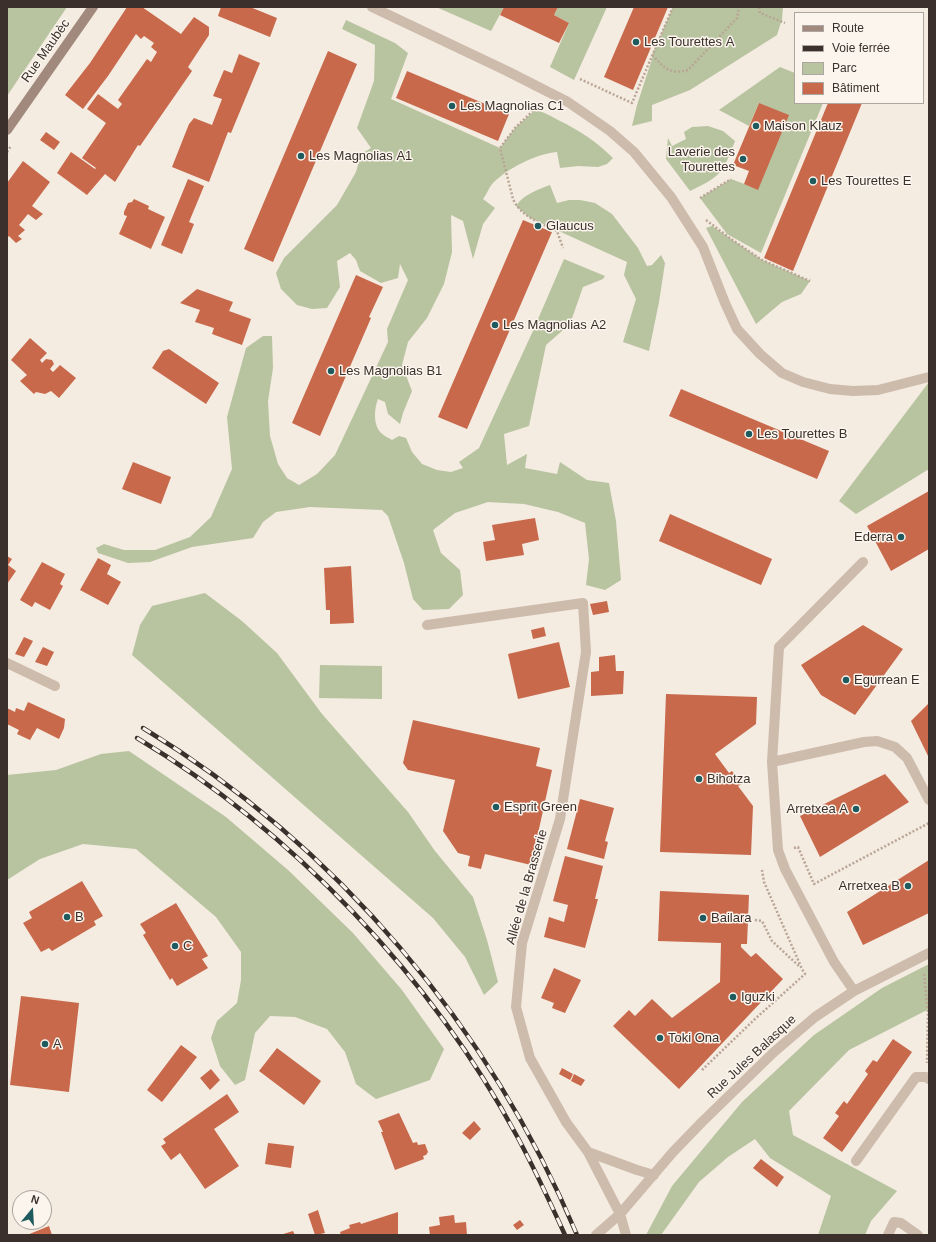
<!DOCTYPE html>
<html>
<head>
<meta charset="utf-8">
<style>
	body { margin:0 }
	#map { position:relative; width:936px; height:1242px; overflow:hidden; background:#f4ebe1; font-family:Arial,sans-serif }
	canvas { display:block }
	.frame { position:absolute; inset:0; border:8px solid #3b302b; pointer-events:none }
	.legend { position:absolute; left:794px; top:12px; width:130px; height:92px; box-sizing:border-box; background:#fbf5ee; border:1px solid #aea6a0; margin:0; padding:5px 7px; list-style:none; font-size:12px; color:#3b302b }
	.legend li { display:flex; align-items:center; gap:8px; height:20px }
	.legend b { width:20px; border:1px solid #aea6a0 }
	.north { position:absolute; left:12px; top:1190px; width:40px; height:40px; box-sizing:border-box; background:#fbf5ee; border:1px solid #aea6a0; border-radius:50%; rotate:18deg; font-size:11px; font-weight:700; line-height:16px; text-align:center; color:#3b302b }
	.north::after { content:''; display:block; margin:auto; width:14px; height:18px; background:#1f5a5e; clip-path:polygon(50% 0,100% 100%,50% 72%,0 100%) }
</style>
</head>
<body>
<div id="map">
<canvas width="936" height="1242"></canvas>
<div class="frame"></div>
<ul class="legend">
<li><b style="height:5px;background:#a18a7d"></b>Route</li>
<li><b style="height:5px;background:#3b302b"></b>Voie ferrée</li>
<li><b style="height:11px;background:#b8c4a0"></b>Parc</li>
<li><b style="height:11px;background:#c8694b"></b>Bâtiment</li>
</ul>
<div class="north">N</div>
</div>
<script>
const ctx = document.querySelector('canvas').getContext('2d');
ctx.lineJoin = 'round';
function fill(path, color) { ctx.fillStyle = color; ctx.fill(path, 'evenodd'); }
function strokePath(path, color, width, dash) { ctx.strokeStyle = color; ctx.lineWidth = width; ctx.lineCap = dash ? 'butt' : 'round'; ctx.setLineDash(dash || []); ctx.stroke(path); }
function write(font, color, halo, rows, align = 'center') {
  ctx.font = font + ' Arial,sans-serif'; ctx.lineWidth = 3; ctx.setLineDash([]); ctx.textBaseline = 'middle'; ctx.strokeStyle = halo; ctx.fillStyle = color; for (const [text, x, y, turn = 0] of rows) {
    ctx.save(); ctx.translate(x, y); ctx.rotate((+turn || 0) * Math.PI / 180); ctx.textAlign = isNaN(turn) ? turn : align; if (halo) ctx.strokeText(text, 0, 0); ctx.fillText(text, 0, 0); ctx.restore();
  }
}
fill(new Path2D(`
	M7 7H67L7 96Z
	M436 7H504L491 31Z
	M558 7H607L574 80 550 67 569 23 554 15Z
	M673 7H783L782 19 777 35 690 90 652 105V121L632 126 637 105 653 56 652 55Z
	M346 20 395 43 408 53 391 99 500 148 515 128 535 110C544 112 551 116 558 120 579 130 597 142 613 158L607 164 598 167 578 166 560 168 557 152C536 154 508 168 493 183 489 187 487 194 483 199L495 208 483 224 473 259 463 221 451 215 452 252 444 284 427 318 408 342 402 365 412 391 403 413 400 424 388 414 385 402 378 399C374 409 373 425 381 433 384 436 389 438 392 440L399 436 406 438 412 452 422 464 437 470 451 472 463 468 459 462 479 448 532 333 564 259 605 276 603 279 583 287 570 324 546 345 529 426 504 434 507 465 527 454 525 468 557 474 560 462 587 480 609 483 616 521 621 580 605 590 586 585 589 559 585 523 558 512 524 504 488 502 455 513 433 530 441 553 460 570 463 595 449 609 423 610 413 599 404 563 388 516 382 510 310 507 276 512 263 522 253 538 192 547 150 562 128 563 98 553 96 548 104 544 124 550H155L190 537 211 517 232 469 227 417 246 348 263 336H272L273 368 268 401 270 436 278 464 287 478 299 485 317 474 335 455 388 342 387 329 408 280 400 264 398 278 381 283 360 271 356 260 350 253 337 261 340 287 327 308 312 309 297 305 281 289 276 273 284 258 337 205 356 172 361 154 371 148 357 128 374 81 375 45 342 29Z
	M780 67 795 73V103H823L761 253 727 234 700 198 731 179 758 189 759 103 749 126 719 110Z
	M708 126 723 131 735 141C723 172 722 176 690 191L666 159 668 138 672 146 686 139 684 132 692 127Z
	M550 185 557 203 569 200H580L595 203 612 214 638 248 647 266 652 265 661 255 665 263 659 302 649 351 623 342 636 299 624 275 627 262 530 218 516 206C524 194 537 190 550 185Z
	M712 226 762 260 810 281 801 294 782 302 756 324 706 228Z
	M929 382V469L856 514 839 501Z
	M205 593 242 621 277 653 322 714 408 812 435 851 473 897 487 940 498 982 484 995 465 957 433 918 132 655 140 625 152 606Z
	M320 665 382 666V699L319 698Z
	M129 751 226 817 288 870 353 933 402 990 444 1049 430 1080 376 1099 356 1084 345 1052 327 1029 295 1017 270 1016 255 1033 245 1080 235 1085 220 1066 211 1038 217 1021 237 1003 241 980V952L216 917 136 849 83 844 40 859 7 880V775L56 770 101 754Z
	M929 964V1009L849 1050 789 1111 793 1135 897 1191 871 1221 865 1235H818L831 1196 770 1158 755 1139 728 1157 699 1182 661 1235H646L672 1186 742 1102 814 1035 882 988Z`), '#b8c4a0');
fill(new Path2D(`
	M127 7H142L181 34 194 17 209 27V35L188 67 192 71 140 146 138 145 115 182 105 174 87 195 57 173 71 152 95 169 96 168 82 158 106 123 87 109 98 94 118 109 122 104 118 100 147 59 151 62 157 52 151 47 154 43 144 36 141 39 136 34 108 76 83 109 65 95 90 63Z
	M221 7H250L277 18 270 37 218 16Z
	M504 7H558L554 15 569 23 559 43 500 15Z
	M634 7H668L633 90 604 77Z
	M328 51 357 64 273 262 244 249Z
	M239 54 260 63 231 133 228 132 209 182 172 167 189 124 194 118 212 125 222 99 213 96 224 70 232 73Z
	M407 71 509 114 498 141 396 98Z
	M759 103 789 115 758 190 744 184 749 171 733 165Z
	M828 103H862L793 271 764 258Z
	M46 132 60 142 54 150 40 140Z
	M23 161 50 182 32 206 43 214 36 220 28 214 19 225 25 230 18 236 22 239 16 243 9 236 7 238V183Z
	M188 179 204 186 189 222 194 224 182 254 161 245Z
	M134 199 149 206 148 209 165 217 151 249 119 234 127 216 124 215V212L128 203 132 202Z
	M523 220 552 232 467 429 438 417Z
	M356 275 383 287 369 317 371 318 320 436 292 423Z
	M197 289 233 302 229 311 251 319 242 345 212 334 214 328 195 322 200 310 180 303Z
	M30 338 47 353 40 360 42 363 46 359 52 360 54 364 50 369 53 372 60 365 76 378 59 398 51 391 45 394 36 392 34 394 20 381 27 375 11 360Z
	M169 349 219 383 206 404 152 368 163 351Z
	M681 389 829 451 817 479 669 416Z
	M133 462 171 477 161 504 122 489Z
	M929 491V549L891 571 867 526Z
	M670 514 772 559 761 585 659 541Z
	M535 518 539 540 522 544 524 555 486 561 483 542 495 540 492 525Z
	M7 556 12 559 8 565 16 571 7 584Z
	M98 558 111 565 107 574 121 582 108 605 80 590Z
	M42 562 65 574 60 584 63 586 50 610 35 602 32 607 20 600Z
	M351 566 354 623 330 624V610H326L324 568Z
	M607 601 609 612 593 615 590 604Z
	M863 625 903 649 855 715 821 695 801 665Z
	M544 627 546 636 533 639 531 630Z
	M24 637 33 641 24 657 15 654Z
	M559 642 570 687 518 699 508 654Z
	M43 647 54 652 47 666 35 662Z
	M615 655 616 671H624L623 694 591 696V672L599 671V657Z
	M666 694 757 697 756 724 715 754 729 773 732 771 742 784 738 786 753 806 751 855 660 852Z
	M28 702 65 719 64 728 59 739 37 728 30 740 17 734 19 730 7 724V708L15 712 16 708 24 711Z
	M929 703V758L911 721Z
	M413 720 540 748 536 766 552 770 531 865 485 854 481 869 468 866 470 856 458 853 443 831 455 780 408 770 403 763Z
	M885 774 909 802 820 857 800 816Z
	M580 799 614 808 605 841 608 842 604 859 567 849Z
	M565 856 603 866 595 899H598L585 948 544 937 549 917 564 922 568 905 553 901Z
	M929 860V913L863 945 847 912Z
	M82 881 103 916 94 921 96 925 52 951 49 948 41 952 23 923 32 918 29 912Z
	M660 891 749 895 747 944H741V947L751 957 756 953 783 979 679 1089 613 1026 629 1010 635 1016 652 999 672 1018 720 982 721 943 658 941Z
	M176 903 208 956 202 959 208 968 177 986 172 978 170 980 143 935 146 933 140 924Z
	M554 968 581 980 565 1013 552 1008 554 1003 541 998Z
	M21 996 79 1003 69 1092 10 1085Z
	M893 1039 912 1052 842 1152 823 1138 839 1116 835 1113 844 1101 847 1104 868 1074 865 1071 873 1060 877 1062Z
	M181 1045 197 1057 162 1102 147 1090Z
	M277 1048 321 1081 304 1105 259 1071Z
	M562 1068 573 1074 570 1080 559 1074Z
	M211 1069 220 1080 210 1090 200 1078Z
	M574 1074 585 1080 581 1086 571 1081Z
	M227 1094 239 1112 214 1129 239 1166 205 1189 180 1153 171 1160 161 1146 166 1143 163 1139Z
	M399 1113 413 1143 417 1142 418 1145 425 1144 428 1152 426 1155 423 1156 424 1159 395 1170 381 1132H383L378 1121Z
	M474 1121 481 1129 470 1140 462 1133Z
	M268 1143 294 1146 291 1168 265 1164Z
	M761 1159 784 1177 777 1187 753 1168Z
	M318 1210 325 1233 315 1235 308 1214Z
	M398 1212V1235H341L340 1232 350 1228 349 1225 360 1222 361 1224Z
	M454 1215 455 1223 466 1222 467 1235H430L429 1227 440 1225 439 1217Z
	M520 1220 524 1225 517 1230 513 1225Z
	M49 1226 52 1235H27Z
	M293 1231 295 1235H280Z`), '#c8694b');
strokePath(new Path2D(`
	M759 7 760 13 785 23
	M652 55C665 68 669 75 688 70L737 18 739 7
	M580 79 632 103 673 7
	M539 105 515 128 500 148 513 199C521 217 541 223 557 231L563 248
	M7 152 11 146
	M700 198 731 179
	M706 220 731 239 762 260 810 281
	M794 848 798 847 814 884 929 823
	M755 920 762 921 772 941 800 967
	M924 974 928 1012 927 1063
	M702 1070 755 1019 805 974 802 969 764 882 762 870`), '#b9a596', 2.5, [2, 2]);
strokePath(new Path2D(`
	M888 1235 894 1222 901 1223 918 1235`), '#cdbbac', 10);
strokePath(new Path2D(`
	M372 7 507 71 568 102 610 131 634 152 671 197 703 247 725 303 737 329 760 354 782 373 803 382 830 389 853 391 878 390 929 377
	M427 625 583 603 586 652 560 819 522 943 516 1007 530 1058 566 1122 588 1152 620 1214 626 1235
	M7 663 55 686
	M772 762 864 742 877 741 895 747 907 758 929 800
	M854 991 834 962 785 869 778 850 772 762 779 647 863 562
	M588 1152 637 1170 654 1175
	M856 1161 916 1077H926L929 1079
	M596 1235 620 1214 673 1152 702 1122 774 1052 815 1017 854 991 929 953`), '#cdbbac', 10);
strokePath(new Path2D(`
	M7 130 93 7`), '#a18a7d', 10);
const rail = new Path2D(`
	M143 728C337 846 489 1026 577 1235
	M137 738C293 831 432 978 518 1138 535 1170 550 1202 565 1235`);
strokePath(rail, '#3b302b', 4.5);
strokePath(rail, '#fbf5ee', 3, [9]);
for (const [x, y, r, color] of [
	[636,42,4,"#1f5a5e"],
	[452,106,4,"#1f5a5e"],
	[756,126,4,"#1f5a5e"],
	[301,156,4,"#1f5a5e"],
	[743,159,4,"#1f5a5e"],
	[813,181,4,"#1f5a5e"],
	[538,226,4,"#1f5a5e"],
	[495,325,4,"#1f5a5e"],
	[331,371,4,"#1f5a5e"],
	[749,434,4,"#1f5a5e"],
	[901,537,4,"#1f5a5e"],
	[846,680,4,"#1f5a5e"],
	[699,779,4,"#1f5a5e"],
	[496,807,4,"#1f5a5e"],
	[856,809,4,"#1f5a5e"],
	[908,886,4,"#1f5a5e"],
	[67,917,4,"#1f5a5e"],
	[703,918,4,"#1f5a5e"],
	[175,946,4,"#1f5a5e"],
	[733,997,4,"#1f5a5e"],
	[660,1038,4,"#1f5a5e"],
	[45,1044,4,"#1f5a5e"]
]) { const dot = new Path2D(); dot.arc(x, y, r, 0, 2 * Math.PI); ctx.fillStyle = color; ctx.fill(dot); strokePath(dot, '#fbf5ee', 1.5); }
write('13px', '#3b302b', '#fbf5ee', [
	["Les Tourettes A",644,42],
	["Les Magnolias C1",460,106],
	["Maison Klauz",764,126],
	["Laverie des",735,152,"right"],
	["Tourettes",735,167,"right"],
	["Les Magnolias A1",309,156],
	["Les Tourettes E",821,181],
	["Glaucus",546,226],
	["Les Magnolias A2",503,325],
	["Les Magnolias B1",339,371],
	["Les Tourettes B",757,434],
	["Ederra",893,537,"right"],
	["Egurrean E",854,680],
	["Bihotza",707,779],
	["Esprit Green",504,807],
	["Arretxea A",848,809,"right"],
	["Arretxea B",900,886,"right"],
	["B",75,917],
	["Bailara",711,918],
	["C",183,946],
	["Iguzki",741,997],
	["Toki Ona",668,1038],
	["A",53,1044]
], 'left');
write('13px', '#3b302b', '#fbf5ee', [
	["Rue Maubèc",46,51,-55],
	["Allée de la Brasserie",527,887,-74],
	["Rue Jules Balasque",752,1057,-43]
]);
</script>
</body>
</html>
